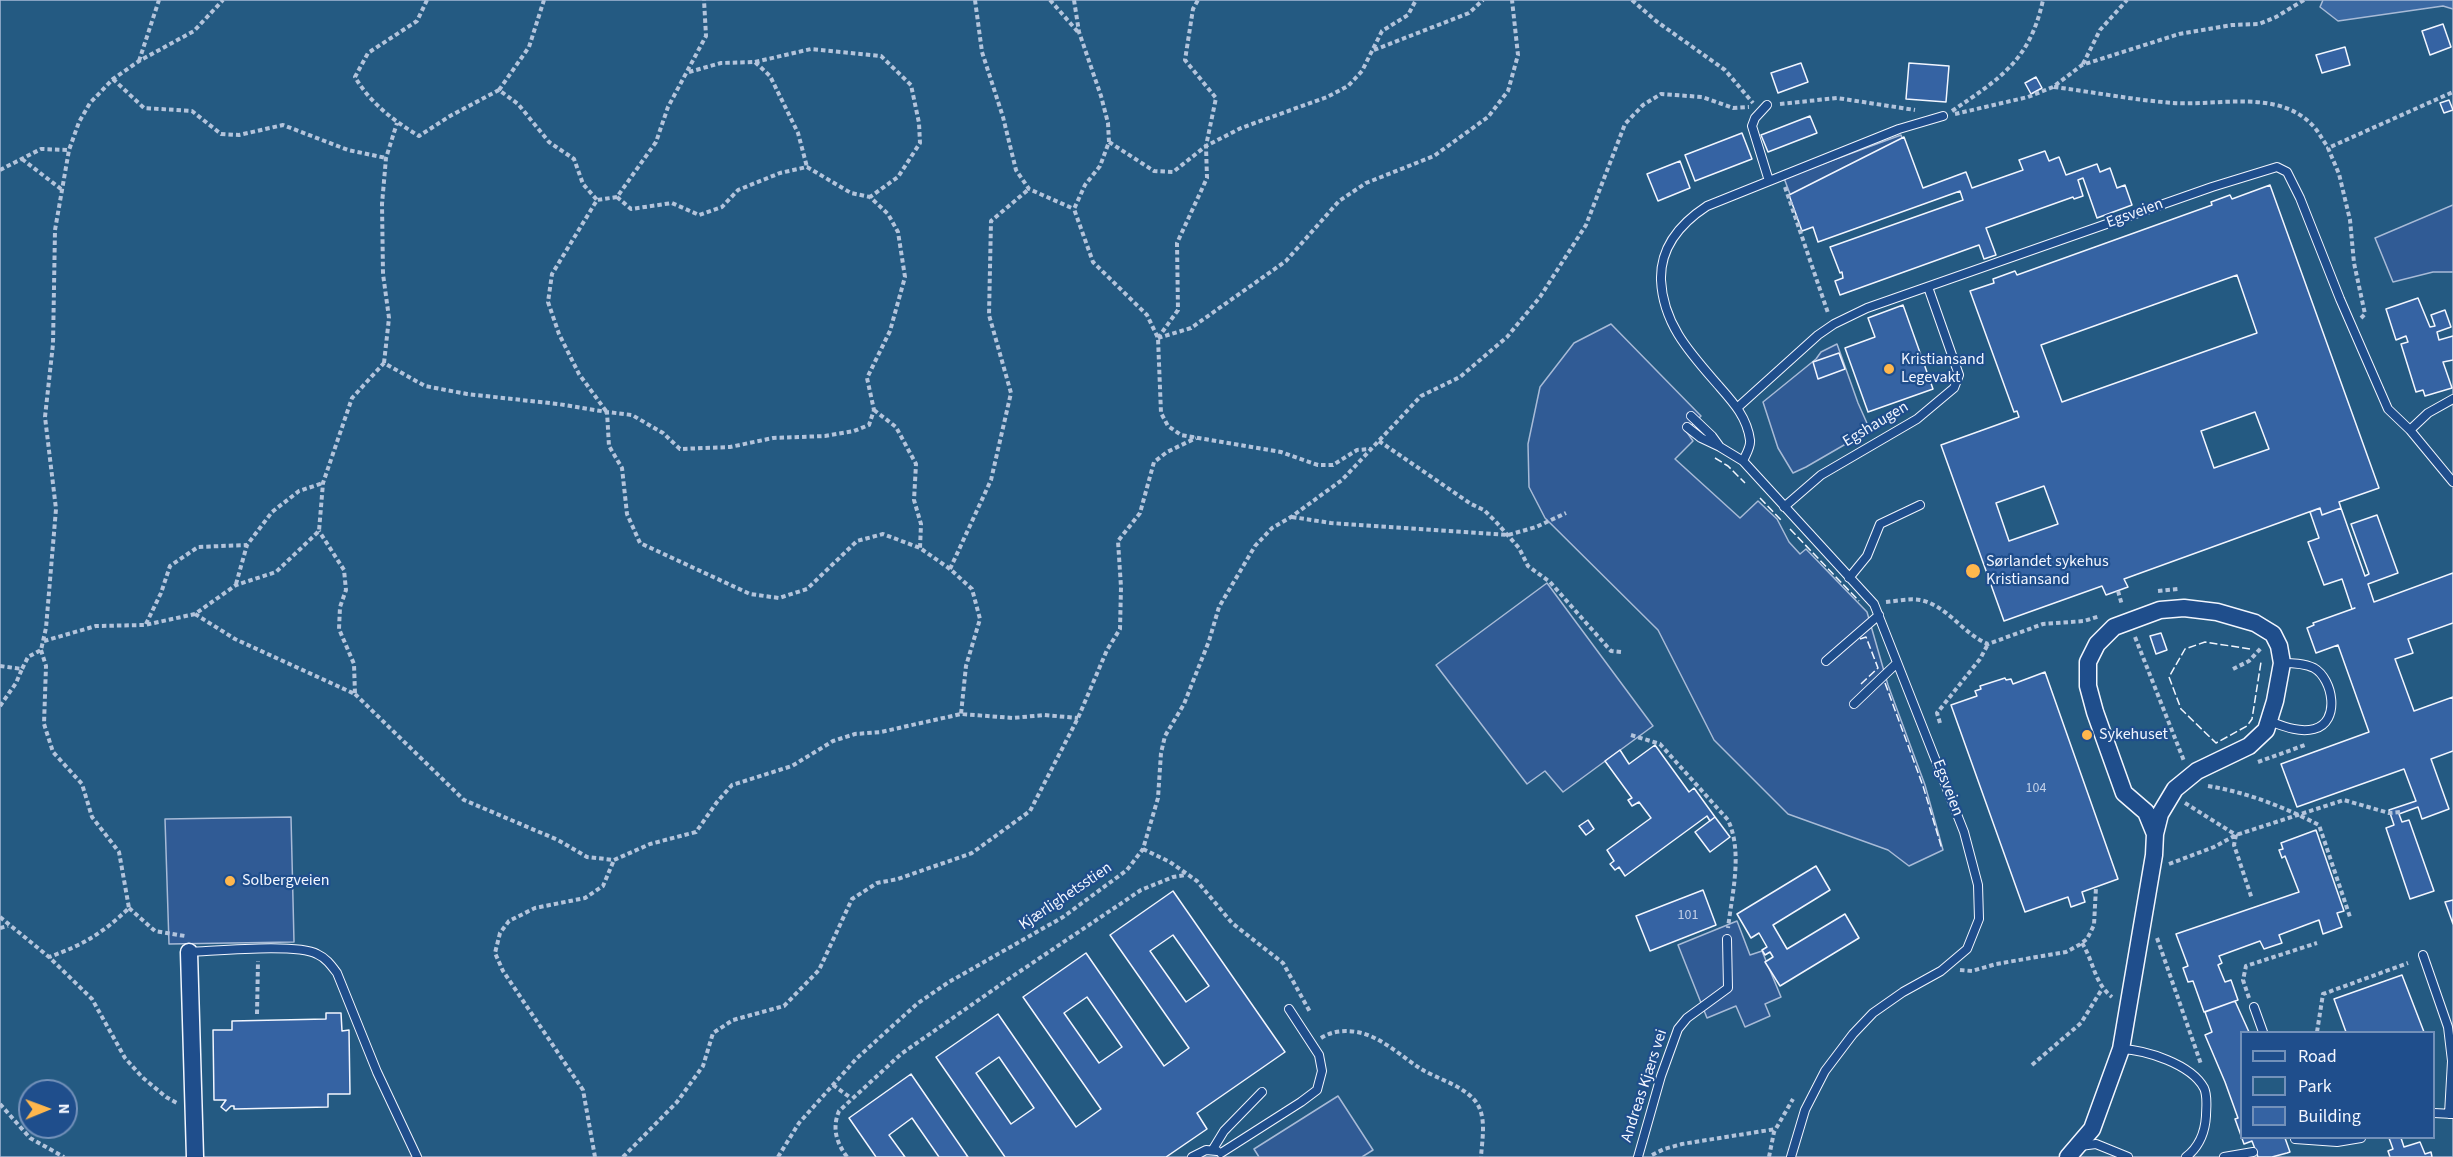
<!DOCTYPE html>
<html>
<head>
<meta charset="utf-8">
<style>
	body { margin:0 }
	#map { position:relative; width:2453px; height:1157px; overflow:hidden; background:#1f4e8c; font-family:"Source Sans 3",sans-serif }
	canvas { display:block }
	.legend { position:absolute; left:2240px; top:1031px; width:195px; height:108px; box-sizing:border-box; background:#1f4e8c; border:2px solid #7391ba; margin:0; padding:8px 10px; list-style:none; font-size:18px; color:#f2f6ff }
	.legend li { display:flex; align-items:center; gap:12px; height:30px }
	.legend b { width:30px; border:2px solid #7391ba }
	.north { position:absolute; left:18px; top:1079px; width:60px; height:60px; box-sizing:border-box; background:#1f4e8c; border:2px solid #7391ba; border-radius:50%; rotate:89deg; font-size:16px; font-weight:700; line-height:24px; text-align:center; color:#f2f6ff }
	.north::after { content:''; display:block; margin:auto; width:21px; height:27px; background:#ffb74d; clip-path:polygon(50% 0,100% 100%,50% 72%,0 100%) }
</style>
</head>
<body>
<div id="map">
<canvas width="2453" height="1157"></canvas>
<ul class="legend">
<li><b style="height:8px;background:#1f4e8c"></b>Road</li>
<li><b style="height:16px;background:#245a82"></b>Park</li>
<li><b style="height:16px;background:#3563a3"></b>Building</li>
</ul>
<div class="north">N</div>
</div>
<script>
const ctx = document.querySelector('canvas').getContext('2d');
ctx.lineJoin = 'round';
function fill(path, color) { ctx.fillStyle = color; ctx.fill(path, 'evenodd'); }
function strokePath(path, color, width, dash) { ctx.strokeStyle = color; ctx.lineWidth = width; ctx.lineCap = dash ? 'butt' : 'round'; ctx.setLineDash(dash || []); ctx.stroke(path); }
function write(font, color, halo, rows, align = 'center') {
  ctx.font = font + ' "Source Sans 3",sans-serif'; ctx.lineWidth = 4.5; ctx.setLineDash([]); ctx.textBaseline = 'middle'; ctx.strokeStyle = halo; ctx.fillStyle = color; for (const [text, x, y, turn = 0] of rows) {
    ctx.save(); ctx.translate(x, y); ctx.rotate((+turn || 0) * Math.PI / 180); ctx.textAlign = isNaN(turn) ? turn : align; if (halo) ctx.strokeText(text, 0, 0); ctx.fillText(text, 0, 0); ctx.restore();
  }
}
const green = new Path2D(`
	M0 0H2453V1157H0ZM2242 1032H2434V1138H2242ZM30 1091H66V1127H30Z`);
fill(green, '#245a82');
strokePath(green, '#a8bbd7', 1.5);
const parking = new Path2D(`
	M1901 135 1920 186 1803 229 1784 178Z
	M2453 205V272H2433L2393 282 2375 238Z
	M1611 324 1701 416 1686 431 1693 441 1675 459 1740 518 1758 501 1777 519 1789 542 1800 554 1806 549 1867 612 1888 685 1925 785 1943 850 1909 866 1888 850 1788 814 1714 740 1658 630 1545 518 1529 487 1528 444 1540 387 1574 343Z
	M1837 344 1858 403 1870 430 1806 467 1793 473 1778 448 1763 402 1816 359 1821 352Z
	M1547 583 1653 726 1563 792 1545 771 1527 784 1436 665Z
	M291 817 294 942 169 944 165 819Z
	M1737 921 1750 955 1762 951 1781 997 1765 1004 1770 1016 1745 1027 1736 1006 1707 1018 1678 945Z
	M1338 1096 1373 1150 1362 1157H1259L1254 1149Z`);
fill(parking, '#305b95');
strokePath(parking, '#a8bbd7', 1.5);
const water = new Path2D(`
	M2323 0H2453V9L2443 6 2338 21 2320 7Z`);
fill(water, '#3b69a3');
strokePath(water, '#a8bbd7', 1.5);
const building = new Path2D(`
	M2443 24 2451 47 2430 55 2422 31Z
	M2345 47 2350 65 2322 73 2316 55Z
	M1801 63 1808 82 1778 93 1771 73Z
	M1909 63 1949 66 1946 102 1906 99Z
	M2036 77 2042 88 2031 94 2025 83Z
	M2449 100 2453 110 2444 113 2440 103Z
	M1810 116 1817 133 1768 152 1761 135Z
	M1742 133 1752 159 1695 181 1685 155Z
	M1904 137 1923 188 1966 172 1972 188 2023 170 2019 160 2045 151 2049 161 2059 157 2066 175 2097 164 2100 172 2110 168 2117 188 2125 185 2132 205 2097 218 2083 178 2078 180 2083 196 2074 199 2073 197 1986 228 1996 255 1984 259 1979 245 1840 295 1835 281 1843 278 1842 272 1840 273 1830 247 1963 200 1960 191 1818 242 1813 227 1802 231 1789 195Z
	M1680 161 1690 188 1658 201 1647 174Z
	M2270 185 2379 488 2339 502 2341 508 2322 515 2320 508 2124 579 2128 587 2106 595 2102 586 2004 621 1941 445 2019 417 2017 411 2014 412 1970 291 1994 283 1993 279 2015 271 2017 275 2212 205 2211 202 2230 195 2232 199ZM2237 275 2257 333 2062 402 2041 345ZM2255 412 2269 449 2214 468 2201 431ZM2044 486 2058 524 2009 541 1996 503Z
	M2418 298 2430 327 2435 326 2431 315 2445 310 2451 327 2437 332 2439 340 2453 336V360L2443 362 2452 388 2425 396 2423 390 2416 392 2401 344 2408 342 2406 336 2396 340 2386 309Z
	M1903 305 1933 389 1868 412 1845 348 1875 337 1868 318Z
	M1839 353 1845 369 1818 379 1813 362Z
	M2320 508 2322 515 2341 508 2365 576 2369 574 2351 524 2377 515 2398 573 2368 584 2374 602 2453 573V623L2408 639 2413 653 2395 659 2414 711 2453 697V751L2431 759 2449 809 2422 819 2418 807 2399 814 2402 822 2409 820 2434 891 2410 899 2386 828 2394 825 2389 810 2416 801 2404 769 2297 807 2281 764 2369 732 2338 645 2316 653 2307 628 2314 625 2313 623 2355 608 2352 609 2342 579 2324 585 2308 542 2319 538 2310 512Z
	M2161 633 2167 650 2156 654 2150 636Z
	M2045 672 2118 879 2082 892 2085 902 2071 907 2068 897 2025 912 1951 705 1977 696 1975 691 1981 689 1980 686 2005 678 2006 680 2011 679 2013 684Z
	M1655 745 1689 792 1694 788 1715 817 1710 821 1707 816 1625 876 1619 867 1615 870 1610 864 1614 861 1607 850 1651 818 1639 802 1632 806 1628 800 1632 798 1605 761 1620 750 1629 764Z
	M1715 817 1730 837 1710 852 1695 832Z
	M1588 820 1594 829 1586 835 1579 826Z
	M2316 830 2344 911 2337 913 2342 927 2323 934 2319 920 2279 935 2282 943 2264 949 2260 941 2219 956 2222 963 2218 965 2225 982 2231 980 2238 1000 2204 1012 2193 981 2188 982 2183 968 2188 966 2176 934 2299 892 2285 856 2282 858 2279 850 2283 849 2281 843Z
	M1816 866 1830 890 1773 925 1787 949 1845 914 1859 938 1780 986 1765 962 1773 957 1770 952 1765 955 1762 950 1767 947 1759 933 1751 938 1737 914Z
	M1703 890 1716 925 1650 951 1636 916Z
	M1173 891 1285 1052 1197 1113 1207 1129 1166 1157H1005L936 1057 998 1014 1076 1127 1101 1109 1023 997 1086 953 1164 1066 1189 1048 1110 935ZM1173 935 1209 986 1186 1002 1150 951ZM1087 997 1122 1047 1099 1063 1064 1013ZM999 1057 1034 1108 1011 1124 976 1073Z
	M2453 900V924L2445 902Z
	M2402 975 2424 1032H2346L2334 999Z
	M2235 1001 2249 1032H2242V1138H2285L2290 1152 2287 1153 2272 1157H2258L2252 1141 2244 1144 2235 1119 2238 1118 2225 1082 2205 1035 2212 1032 2205 1012Z
	M326 1013H341L342 1031 349 1030 350 1094H328V1107L234 1109V1106H231L226 1111 221 1107 226 1100H214L213 1030H232V1021L326 1019Z
	M911 1074 968 1157H939L912 1118 889 1135 905 1157H876L849 1118Z
	M2389 1138H2401L2404 1147 2420 1142 2425 1154 2431 1152 2432 1157H2390L2388 1151 2393 1149Z`);
fill(building, '#3563a3');
strokePath(building, '#f2f6ff', 1.5);
const lane = new Path2D(`
	M1767 105 1755 118 1752 126 1769 181
	M1737 408 1818 335 1834 324 1867 308 2212 187 2277 167 2287 172 2300 198 2340 299 2388 409 2410 430 2453 482
	M1691 416 1712 436 1720 447
	M1687 427 1701 438 1720 447 1743 461
	M2410 430 2428 413 2453 399
	M1784 507 1821 475 1917 419 1954 388 1959 375 1928 287
	M1849 578 1867 556 1880 524 1920 505
	M1826 661 1879 615
	M1854 704 1897 663
	M2269 721C2283 726 2299 733 2314 729 2341 722 2333 679 2314 668 2304 663 2292 663 2282 663
	M189 952C216 951 297 943 317 954 326 958 331 965 337 973L377 1072 417 1157
	M2423 955 2448 1027 2452 1061 2449 1114
	M2254 1007 2263 1032
	M2121 1049C2146 1050 2191 1064 2204 1088 2208 1096 2206 1108 2206 1116 2205 1132 2199 1147 2186 1157
	M2434 1113 2453 1114
	M2295 1139 2337 1142 2361 1138
	M2080 1146 2096 1144 2128 1157
	M1213 1149 1224 1131 1262 1092
	M1221 1153 1301 1102 1317 1090 1322 1071 1319 1055 1289 1009
	M1192 1157 1206 1150 1217 1151
	M1638 1157 1661 1076 1678 1029 1687 1018 1728 988 1727 939
	M1791 1157 1805 1110 1825 1071 1853 1034 1873 1013 1903 992 1941 971 1967 949 1979 919 1978 885 1964 832 1874 604 1743 461C1746 454 1751 447 1750 440 1747 417 1733 402 1718 385 1690 353 1663 324 1661 280 1660 246 1681 223 1707 206L1899 129 1943 116
	M2224 1157 2253 1152`);
const street = new Path2D(`
	M189 952 195 1157
	M2068 1157 2092 1129 2121 1049 2154 855 2155 834 2160 814 2175 789 2197 771 2249 746 2266 730 2275 701 2282 663 2279 646 2273 634 2255 623 2217 612 2184 608 2160 610 2114 627 2097 644 2088 662V686L2095 712 2124 793 2146 812 2155 834`);
strokePath(lane, '#f2f6ff', 10);
strokePath(street, '#f2f6ff', 19);
strokePath(new Path2D(`
	M427 0 417 21 368 53 355 77C370 103 394 121 419 136L450 116 499 90 518 104 549 142 574 159 583 184 597 200
	M975 0 982 52 1003 117 1016 170 1029 189 1074 209
	M1050 0 1078 32
	M1074 0 1079 32 1101 96 1108 123 1109 142 1100 166 1085 185 1074 209 1093 262 1147 315 1158 338 1161 413 1168 426 1181 435 1281 452 1318 465H1333L1357 450 1370 449
	M1632 0 1656 21 1725 70 1753 103
	M1374 50 1469 13 1483 0
	M139 61 159 0
	M755 62 811 49 881 56 911 85 919 123 920 143 898 177 870 197
	M2083 64 2100 30 2127 0
	M689 72 721 63 755 62 770 76 798 133 807 167
	M113 79 144 108 192 111 221 134 239 135 283 125 348 150 386 158
	M2054 87C2093 92 2134 100 2173 103 2219 106 2281 88 2315 128 2320 134 2323 141 2328 147
	M499 90 529 47 544 0
	M1780 104 1837 98 1915 110
	M1952 111C2001 78 2030 60 2043 0
	M1955 114 2028 97 2053 87 2082 65 2179 34 2232 25 2259 24 2276 17 2304 0
	M1109 142 1154 171 1173 172 1206 146 1241 128 1327 97 1348 86 1362 71 1382 31 1408 15 1416 0
	M22 159 61 189
	M0 170 41 149 69 150
	M1785 187 1828 313
	M617 197 631 209 672 203 699 215 722 207 738 190 780 173 807 167 851 193 870 197 888 214 898 232 905 277 890 331 867 378 874 410 869 425 854 431 825 436 773 438 730 447 680 449 663 433 632 415 607 412 609 446 622 468 627 514 640 543 750 594 779 598 807 589 857 541 883 534 920 548 950 569 972 589 980 619 966 666 961 714
	M2361 318 2365 314 2354 263 2350 220 2339 174 2328 148 2453 92
	M1158 338 1191 328 1286 261 1339 201 1366 183 1434 156 1488 117 1508 91 1518 55 1512 0
	M1158 338 1178 310 1177 243 1207 178 1206 146 1216 98 1185 60 1193 9 1198 0
	M384 363 389 318 383 274 382 204 386 158 397 123
	M874 410 896 427 916 464 914 500 921 524 920 548
	M606 411 579 374 559 334 548 302 552 274 597 200 617 197 656 142 668 107 706 36 704 0
	M1379 441 1471 504 1484 510 1497 523 1519 548 1528 566 1550 582 1611 651 1621 652
	M1292 517 1331 523 1508 535 1536 527 1566 513
	M950 569 991 480 1011 393 989 315 991 221 1029 189
	M236 584 247 545
	M2118 591 2122 605
	M2158 591 2178 589
	M1886 602C1897 601 1910 598 1920 600 1947 605 1963 634 1988 644L2043 624 2084 621 2100 616
	M195 614 235 639 355 694 354 664 339 629 340 607 346 590 344 570 319 531
	M146 624 161 593 170 566 198 547 247 545 272 512 299 491 323 483
	M2135 637 2184 761
	M44 641 96 626 145 625 195 614 236 585 276 572 319 531 323 483 352 398 384 363 425 386 467 394 558 404 607 412
	M41 650 46 666 44 724 53 752 82 784 92 817 119 852 129 908C103 933 83 945 49 957
	M0 666 22 669 28 657 41 650 46 628 56 509 45 417 53 344 55 230 69 150 79 122 90 103 113 79 139 61 194 31 223 0
	M2233 669 2249 661 2261 648
	M355 694 464 800 558 840 587 857 614 860 650 844 696 832 717 802 732 785 792 766 833 741 855 734 881 732 961 714 1013 718 1044 715 1078 718
	M0 706 16 683 22 669
	M1940 723 1937 713 1980 659 1988 644
	M1631 735 1660 744 1728 820C1743 852 1732 894 1728 928
	M2258 762 2305 745
	M2208 786C2246 792 2284 807 2319 825L2350 917
	M2185 803 2236 835 2234 845 2252 899
	M1143 849 1170 862 1197 881 1232 923 1283 963 1310 1012
	M2169 864 2214 847 2236 835 2344 800 2389 813 2401 812
	M129 908 155 931 185 936
	M0 917 49 957 92 999 125 1058 142 1077 166 1097 177 1103
	M0 928 8 926
	M2157 938 2201 1064
	M2082 943C2094 962 2094 983 2112 997
	M1960 970 1972 971 1996 964 2066 952 2079 945 2087 939 2094 925 2096 887
	M2249 998 2243 980 2246 966 2317 943
	M257 1014 258 961
	M2317 1032 2323 994 2408 963
	M1321 1038C1332 1031 1344 1030 1357 1032 1380 1036 1401 1056 1421 1069 1438 1079 1464 1086 1476 1102 1487 1117 1482 1140 1481 1157
	M2032 1065 2081 1023 2102 989
	M833 1085 851 1098
	M0 1104 30 1138 64 1157
	M1652 1155 1664 1149 1682 1144 1776 1129
	M595 1157 583 1090 503 971 495 953 500 933 509 921 535 908 585 898 603 886 614 860
	M623 1157 677 1102 703 1066 713 1033 733 1020 784 1006 819 970 852 899 877 883 898 879 972 853 1030 811 1078 718 1107 650 1120 629 1121 587 1118 541 1140 513 1154 462 1167 452 1196 438
	M778 1157 799 1123 857 1058 918 1003 949 982 1063 917 1127 870 1143 849 1158 798 1161 753 1165 736 1184 704 1209 641 1219 607 1255 546 1272 528 1291 517 1342 480 1421 396 1460 377 1507 337 1540 297 1586 225 1625 124 1643 105 1661 94 1702 97 1733 108 1749 107
	M847 1157C836 1142 832 1128 839 1111L901 1054 1013 976 1141 890 1173 877 1185 875
	M1769 1157 1774 1132 1793 1099`), '#b3c4dc', 4, [4.5, 3]);
strokePath(lane, '#1f4e8c', 8);
strokePath(street, '#1f4e8c', 16);
strokePath(new Path2D(`
	M1715 458 1728 466 1745 483
	M1760 498 1782 521
	M1790 529 1859 601
	M1860 639 1866 637 1878 668 1861 684
	M2250 649 2205 642 2185 649 2169 677 2181 709 2216 743 2247 726 2252 719 2261 662
	M1885 683 1923 786 1942 849`), '#f2f6ff', 1.5, [8, 3]);
for (const [x, y, r, color] of [
	[1889,369,6,"#ffb74d"],
	[1973,571,8,"#ffb74d"],
	[2087,735,6,"#ffb74d"],
	[230,881,6,"#ffb74d"]
]) { const dot = new Path2D(); dot.arc(x, y, r, 0, 2 * Math.PI); ctx.fillStyle = color; ctx.fill(dot); strokePath(dot, '#1f4e8c', 2); }
write('14px', '#c3d1e8', null, [
	["104",2036,789],
	["101",1688,916]
]);
write('16px', '#f2f6ff', '#1f4e8c', [
	["Egsveien",2135,214,-20],
	["Egshaugen",1876,425,-31],
	["Egsveien",1947,788,69],
	["Kjærlighetsstien",1066,897,-34],
	["Andreas Kjærs vei",1645,1086,-72]
]);
write('16px', '#f2f6ff', '#1f4e8c', [
	["Kristiansand",1901,360],
	["Legevakt",1901,378],
	["Sørlandet sykehus",1986,562],
	["Kristiansand",1986,580],
	["Sykehuset",2099,735],
	["Solbergveien",242,881]
], 'left');
</script>
</body>
</html>
